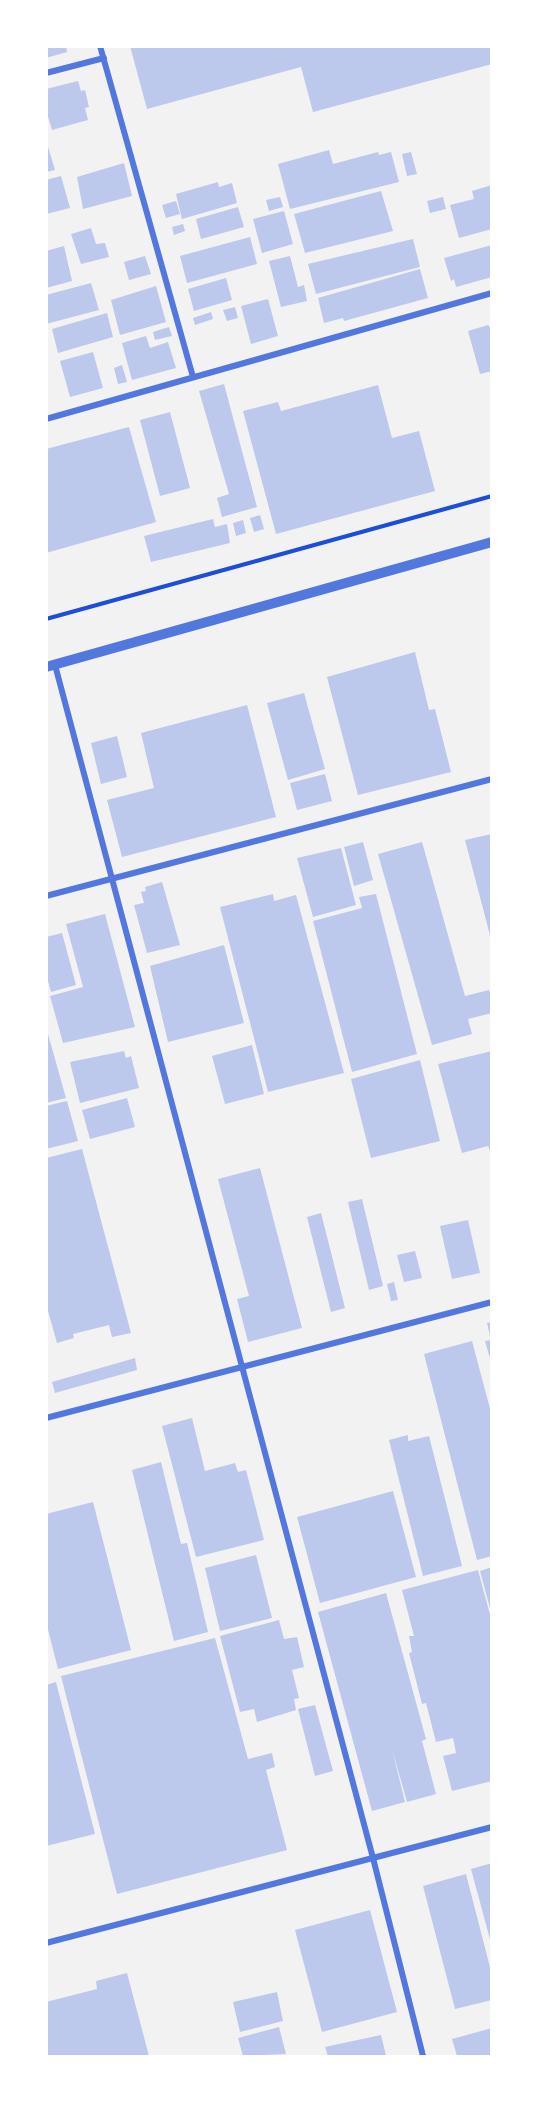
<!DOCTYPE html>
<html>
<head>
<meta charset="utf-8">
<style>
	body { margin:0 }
	#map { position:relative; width:538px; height:2103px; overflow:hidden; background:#f2f2f2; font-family:Barlow,sans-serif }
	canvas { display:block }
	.frame { position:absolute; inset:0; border:48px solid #fff; pointer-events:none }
</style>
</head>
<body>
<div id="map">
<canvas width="538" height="2103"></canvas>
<div class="frame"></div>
</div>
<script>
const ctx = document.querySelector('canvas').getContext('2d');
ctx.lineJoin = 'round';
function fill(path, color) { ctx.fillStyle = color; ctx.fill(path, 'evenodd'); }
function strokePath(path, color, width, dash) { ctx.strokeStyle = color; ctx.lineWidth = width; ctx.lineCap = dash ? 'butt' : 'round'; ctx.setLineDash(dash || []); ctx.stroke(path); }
fill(new Path2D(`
	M46 46H66L67 52 46 58Z
	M130 46H492V64L313 112 301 67 147 109Z
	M78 81 81 91 85 90 89 107 85 108 88 120 52 130 46 110V89Z
	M46 140 55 170 46 172Z
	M329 150 333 164 378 152 379 155 391 152 399 182 290 209 278 164Z
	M411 152 417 174 407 176 402 154Z
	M124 163 132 196 83 209 77 177Z
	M61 176 70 208 46 214V180Z
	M218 182 219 187 232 183 237 203 182 219 176 194Z
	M492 185V229L459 238 450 205 474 199 472 191Z
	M381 191 393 231 305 253 294 214Z
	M280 197 283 207 269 211 266 200Z
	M443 197 446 209 430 213 427 201Z
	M176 201 180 214 166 218 162 205Z
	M238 207 244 227 201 239 196 219Z
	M284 211 293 244 262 253 253 219Z
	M183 224 185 231 174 235 172 227Z
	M91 228 96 244 105 243 109 257 81 264 71 234Z
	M250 237 257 264 187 283 180 256Z
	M413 239 420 267 316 294 308 264Z
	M492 245V277L456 287 454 279 451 281 444 258Z
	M64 246 72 281 46 288V251Z
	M145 256 151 274 129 280 124 262Z
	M290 256 298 287 304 285 307 301 281 307 269 261Z
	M420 269 428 298 344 321 343 318 324 323 318 298Z
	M226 278 232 300 194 311 188 289Z
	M91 283 99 310 46 324V295Z
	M156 286 166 322 120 335 111 300Z
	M268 299 278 336 251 344 241 306Z
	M235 307 238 318 227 321 223 310Z
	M211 312 213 319 195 325 193 318Z
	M107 313 113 337 58 353 52 329Z
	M488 325 492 330V371L480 374 468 331Z
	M169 327 172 336 155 340 153 332Z
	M146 336 150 348 168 342 176 368 132 380 122 343Z
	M93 352 103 388 70 397 60 361Z
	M122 365 127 382 118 384 114 368Z
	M224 384 257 507 222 517 217 498 229 494 199 391Z
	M378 385 392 438 419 431 435 491 276 534 243 411 278 402 281 411Z
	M170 412 190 488 160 496 140 420Z
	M129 427 156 522 46 553V449Z
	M260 515 264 529 254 532 250 518Z
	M213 519 215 527 227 524 230 543 151 562 144 536Z
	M243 520 246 533 236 536 233 523Z
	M415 652 429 710 435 709 451 772 358 795 327 677Z
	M304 693 325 769 288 780 267 703Z
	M247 705 276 817 122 857 107 800 154 788 141 733Z
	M117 736 127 777 101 784 91 743Z
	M325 774 332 801 297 810 290 783Z
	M492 834V939H491L465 840Z
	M363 842 373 880 354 886 344 847Z
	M422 842 465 996 489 990 492 998V1013L468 1019 472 1034 432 1045 378 854Z
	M341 848 356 905 313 917 297 858Z
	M162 882 180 945 147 953 134 905 144 903 141 892 146 891 145 887Z
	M273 894 274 901 296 895 344 1073 268 1092 220 907Z
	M376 894 417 1054 352 1072 313 921 362 908 359 897Z
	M105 914 135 1027 63 1043 50 996 83 987 66 924Z
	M62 933 76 985 51 992 46 974V937Z
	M224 945 244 1023 168 1042 150 966Z
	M46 1027 66 1098 46 1103Z
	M252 1045 264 1094 225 1104 212 1056Z
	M124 1051 126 1058 131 1056 139 1088 80 1103 70 1062Z
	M492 1051V1155L488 1146 462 1153 438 1064Z
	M420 1060 440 1141 371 1158 351 1079Z
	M127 1098 135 1127 90 1139 82 1110Z
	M67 1101 78 1141 46 1149V1106Z
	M82 1149 131 1333 112 1337 109 1325 73 1334 74 1338 57 1343 46 1304V1158Z
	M260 1168 302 1328 248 1342 237 1299 249 1296 218 1179Z
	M362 1199 383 1286 369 1290 348 1202Z
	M321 1213 345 1308 331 1312 307 1217Z
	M468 1220 480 1273 452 1279 440 1226Z
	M415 1251 422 1278 404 1282 397 1255Z
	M394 1282 398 1300 391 1301 387 1284Z
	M492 1322V1362H491L485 1341 491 1340 487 1323Z
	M472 1341 492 1416V1556L477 1560 424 1354Z
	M135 1358 137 1370 55 1393 52 1382Z
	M192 1418 205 1471 235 1463 238 1472 246 1470 264 1540 196 1557 162 1426Z
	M408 1435V1441L429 1436 462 1566 423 1576 389 1440Z
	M161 1462 181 1544 187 1543 208 1632 174 1641 132 1470Z
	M393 1491 416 1577 320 1603 297 1517Z
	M93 1502 131 1650 58 1669 46 1622V1514Z
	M256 1555 272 1618 220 1631 205 1568Z
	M492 1567V1612H491L480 1571Z
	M478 1570 492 1622V1781L452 1791 443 1756 456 1753 453 1738 436 1742 426 1703 422 1704 409 1653 412 1652 409 1636H414L402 1590Z
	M386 1593 426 1739 422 1741 436 1794 407 1802 392 1749 405 1802 372 1811 318 1612Z
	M279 1620 284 1639 297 1637 304 1667 292 1670 299 1698 294 1699 296 1710 257 1722 254 1709 240 1712 220 1636Z
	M215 1638 248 1759 272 1753 275 1767 266 1770 287 1850 117 1894 61 1676Z
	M56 1682 95 1834 46 1846V1685Z
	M315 1705 333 1771 315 1776 298 1709Z
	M492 1863V1943H491L471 1869Z
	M466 1874 492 1975V2000L455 2009 423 1886Z
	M370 1910 397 2012 322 2032 295 1930Z
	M127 1973 149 2056H46V2002L97 1989 96 1981Z
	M277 1992 283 2021 240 2032 233 2002Z
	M279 2027 286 2054 243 2056 238 2038Z
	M492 2028V2056H457L452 2039Z
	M381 2035 386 2056H328L325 2047Z`), '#bdc9ec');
strokePath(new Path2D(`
	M46 619 492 496`), '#1d4ed8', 4);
strokePath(new Path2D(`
	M100 46 193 377
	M46 73 104 58
	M46 419 492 293
	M55 665 373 1858 423 2056
	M46 896 492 779
	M46 1418 492 1302
	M46 1943 492 1827`), '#5277de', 6);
strokePath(new Path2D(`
	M46 667 492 542`), '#5277de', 10);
</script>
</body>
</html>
